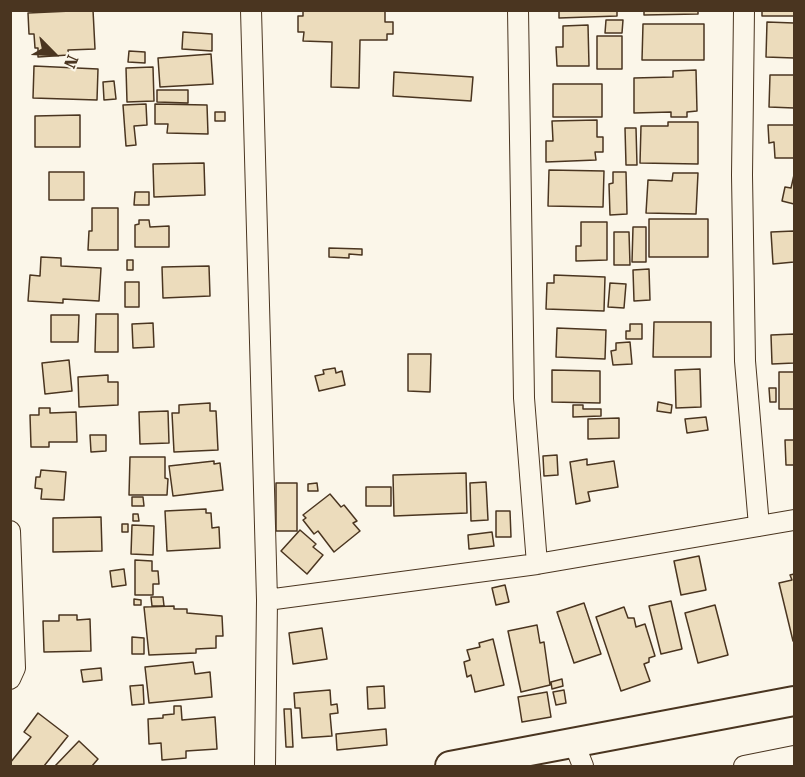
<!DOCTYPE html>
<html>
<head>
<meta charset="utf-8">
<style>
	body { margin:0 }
	#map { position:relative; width:805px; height:777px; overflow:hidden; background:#fbf6e9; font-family:"Roboto Serif",serif }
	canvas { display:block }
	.frame { position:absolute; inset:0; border:12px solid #4a3520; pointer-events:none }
	.north { position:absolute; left:24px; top:24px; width:60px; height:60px; -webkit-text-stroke:4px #fbf6e9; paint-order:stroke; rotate:114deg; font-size:16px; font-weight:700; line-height:24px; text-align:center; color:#4a3520 }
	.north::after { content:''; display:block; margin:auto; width:21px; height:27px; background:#4a3520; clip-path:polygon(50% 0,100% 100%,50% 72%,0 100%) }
</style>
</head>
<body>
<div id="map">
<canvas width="805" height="777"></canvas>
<div class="frame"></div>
<div class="north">N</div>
</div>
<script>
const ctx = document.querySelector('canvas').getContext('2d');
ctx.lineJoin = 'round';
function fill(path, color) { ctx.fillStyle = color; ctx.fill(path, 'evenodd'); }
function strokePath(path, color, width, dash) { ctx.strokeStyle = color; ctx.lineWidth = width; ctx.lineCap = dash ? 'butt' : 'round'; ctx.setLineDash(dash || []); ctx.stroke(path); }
const building = new Path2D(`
	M93 10 95 49 68 50V55L38 57V48H35L34 34H29L28 13Z
	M303 10H385V22H393V34H387V40H360L359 88 331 87 332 42 303 41 304 32H298V16H303Z
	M559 10H617V16L559 18Z
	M644 10H698V14L644 15Z
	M762 10H794V16H762Z
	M606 20H623L622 33H605Z
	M767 22 794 23V58L766 57Z
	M643 24H704V60H642Z
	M588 25 589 66H557L556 47H563V26Z
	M183 32 212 34V51L182 49Z
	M597 36H622V69H597Z
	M129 51 145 52V63L128 62Z
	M211 54 213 84 160 87 158 58Z
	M34 66 98 69 97 100 33 98Z
	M153 67 154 101 127 102 126 68Z
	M696 70 697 111 687 112V117H671V112L634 113V78L673 77V71Z
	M394 72 473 77 471 101 393 96Z
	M770 75H794V108L769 107Z
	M114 81 116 99 104 100 103 82Z
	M553 84H602V117H553Z
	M157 90H188V103L157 102Z
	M146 104 147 125 134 126 136 145 126 146 123 105Z
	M155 104 207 105 208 134 167 133 168 124H155Z
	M215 112H225V121H215Z
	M80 115V147H35V116Z
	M597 120V137H603V152H595L596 160 546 162V141H553L552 121Z
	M668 122H698V164L640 163 641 126H668Z
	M768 125H794V158H775L774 142 769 143Z
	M625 128H636L637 165H626Z
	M204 163 205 195 154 197 153 164Z
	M549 170 604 171 603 207 548 206Z
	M49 172H84V200H49Z
	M613 172H626L627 214 610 215 609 184 613 183Z
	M673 173H698L696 214 646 213 648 180 672 181Z
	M794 175V204L782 201 785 187 791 188Z
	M135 192H149V205H134Z
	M92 208H118V250H88L89 231H92Z
	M649 219H708V257H649Z
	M139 220H149L150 227 169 226V247H135V225L139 224Z
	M581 222H607V260L576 261V246H581Z
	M633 227H646V262H632Z
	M794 231V262L773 264 771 232Z
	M614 232H629L630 265H614Z
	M329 248 362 249V255L349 254V258L329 257Z
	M41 257 61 258V266L101 268 99 301 63 299V303L28 301 30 275 40 276Z
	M127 260H133V270H127Z
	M209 266 210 296 163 298 162 267Z
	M649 269 650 300 634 301 633 270Z
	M554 275 605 277 604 311 546 309 547 283H554Z
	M125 282H139V307H125Z
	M610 283 626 284 624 308 608 307Z
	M96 314H118V352H95Z
	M51 315H79L78 342H51Z
	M654 322H711V357H653Z
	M153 323 154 347 133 348 132 324Z
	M630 324H642V339H626V331H630Z
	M557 328 606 330 605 359 556 357Z
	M794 334V363L772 364 771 335Z
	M630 342 632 364 613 365 611 351 616 350V343Z
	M408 354H431L430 392 408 391Z
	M69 360 72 391 45 394 42 363Z
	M335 368 336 373 342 371 345 385 319 391 315 376 324 374 323 370Z
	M700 369 701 407 676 408 675 370Z
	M552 370 600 371V403L552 402Z
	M779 372H794V409H779Z
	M108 375V382H118V405L79 407 78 377Z
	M769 388H776V402H770Z
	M658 402 672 405 671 413 657 411Z
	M210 403V411H216L218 450 174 452 172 413H179V405Z
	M573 405H583V409H601V416L573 417Z
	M39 408H50V413L76 412 77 442H49V447H31L30 415H39Z
	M168 411 169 443 140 444 139 412Z
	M706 417 708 430 687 433 685 419Z
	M619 418V438L588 439V419Z
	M90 435H106V451L91 452Z
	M785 440H794V465H786Z
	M557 455 558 475 544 476 543 456Z
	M130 457H165V478L168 479 167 495H129Z
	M587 459V465L614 461 618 487 588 492 590 501 576 504 570 462Z
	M214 461V464L220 463 223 490 173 496 169 466Z
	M41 470 66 472 64 500 41 499 42 489 35 488 36 477H40Z
	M466 473 467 513 394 516 393 475Z
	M486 482 488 520 471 521 470 483Z
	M276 483H297V531H276Z
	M317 483 318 491H308V484Z
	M366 487H391V506H366Z
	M330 494 341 507 344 505 357 521 353 523 360 531 334 552 318 531 314 534 303 520 306 518 303 515Z
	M132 497H143L144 506H132Z
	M206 509V513H211L212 528 219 527 220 548 167 551 165 511Z
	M496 511H510L511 537H496Z
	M133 514H138L139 521H133Z
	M101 517 102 551 53 552V518Z
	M122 524H128V532H122Z
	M132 525 154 526 153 555 131 554Z
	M300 530 316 544 313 547 323 555 307 574 281 551Z
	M492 532 494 546 469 549 468 535Z
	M699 556 706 590 681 595 674 561Z
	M135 560 152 561V571H158L159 584H153V595H135Z
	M124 569 126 585 112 587 110 571Z
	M794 574V640L793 641 779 583 792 580 790 575Z
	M505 585 509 602 496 605 492 588Z
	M151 597H163L164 606H152Z
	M134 599 141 600V605H134Z
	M671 601 682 649 661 654 649 606Z
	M584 603 601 654 574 663 557 612Z
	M715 605 728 655 698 663 685 613Z
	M174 606V609H187V613L222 616 223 636H216V648L196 649V653L149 655 144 607Z
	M624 607 628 618H634L636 627 645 624 655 656 649 658V662L644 664 650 681 621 691 596 617Z
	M59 615H77V620L90 619 91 651 44 652 43 621H59Z
	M537 625 540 643 544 642 550 685 521 692 508 631Z
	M322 628 327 659 293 664 289 633Z
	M132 637 144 638V654H132Z
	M493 639 504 685 475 692 471 675 467 677 464 662 470 660 467 650 480 647 479 643Z
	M193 662 195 674 210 672 212 697 149 703 145 667Z
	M101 668 102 680 83 682 81 670Z
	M562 679 563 686 552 689 551 682Z
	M143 685 144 704 132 705 130 686Z
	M384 686 385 708 368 709 367 687Z
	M330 690 331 705 337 704 338 713 330 714 332 736 302 738 300 708H295L294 693Z
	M564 690 566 703 556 705 553 692Z
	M547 692 551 717 522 722 518 697Z
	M174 706H181L182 720 215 717 217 749 186 751V758L162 760 161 743 149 744 148 719 163 718V715L174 714Z
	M284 709H291L293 747H286Z
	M38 713 68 736 44 766H10V763L31 737 24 732Z
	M386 729 387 745 337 750 336 734Z
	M79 741 98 759 92 766H55Z`);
fill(building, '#ecdcbc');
strokePath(building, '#4a3520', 1.5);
const street = new Path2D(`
	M251 10 267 600 265 766
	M518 10 524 398 537 564
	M744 10 742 175 745 361 759 526
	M10 531 15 668 10 679
	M267 600 537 564 794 520
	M574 743 583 766
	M744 766 794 756`);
const secondary = new Path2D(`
	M450 766 794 701`);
strokePath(street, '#4a3520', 22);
strokePath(secondary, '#4a3520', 32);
strokePath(street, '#fbf6e9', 20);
strokePath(secondary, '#fbf6e9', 28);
</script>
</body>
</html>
